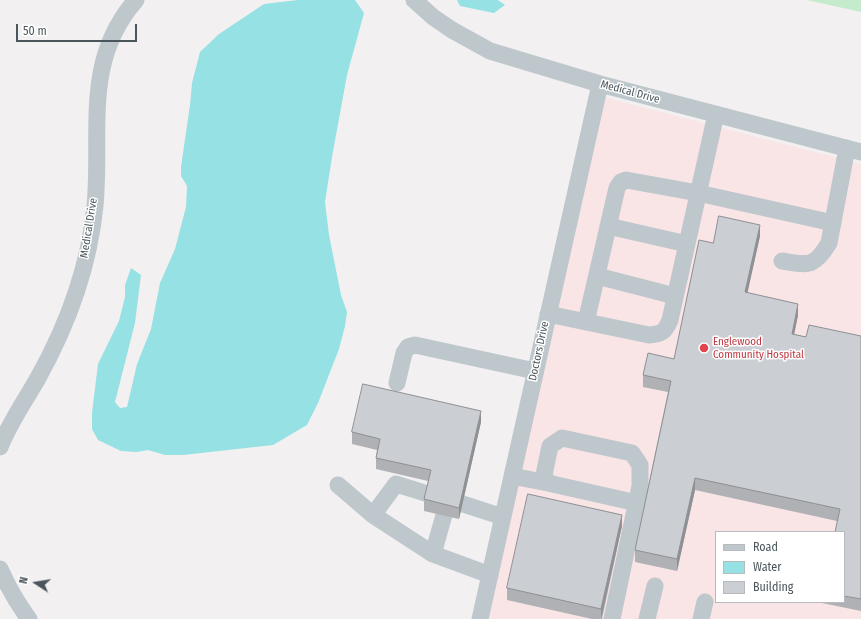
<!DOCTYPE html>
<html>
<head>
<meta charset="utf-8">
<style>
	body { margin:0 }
	#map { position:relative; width:861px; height:619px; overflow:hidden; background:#f2f0f1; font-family:"Fira Sans Condensed",sans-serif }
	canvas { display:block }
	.legend { position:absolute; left:715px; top:531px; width:130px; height:72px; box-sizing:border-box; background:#fff; border:1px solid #b7bbbe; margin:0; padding:5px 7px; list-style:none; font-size:12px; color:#4a565c }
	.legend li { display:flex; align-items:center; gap:8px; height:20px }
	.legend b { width:20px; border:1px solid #b7bbbe }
	.north { position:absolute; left:16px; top:563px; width:40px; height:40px; -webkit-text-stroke:3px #fff; paint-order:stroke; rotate:282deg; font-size:11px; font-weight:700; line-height:16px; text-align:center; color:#4a565c }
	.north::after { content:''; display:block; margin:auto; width:14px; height:18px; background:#4a565c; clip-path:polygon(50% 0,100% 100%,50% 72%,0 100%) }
	.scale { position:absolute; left:16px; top:24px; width:121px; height:18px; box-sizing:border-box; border:2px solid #4a565c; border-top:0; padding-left:5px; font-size:12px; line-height:14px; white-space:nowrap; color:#4a565c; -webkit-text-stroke:3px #fff; paint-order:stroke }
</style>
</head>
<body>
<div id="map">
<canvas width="861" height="619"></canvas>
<ul class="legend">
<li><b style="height:5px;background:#bec7cb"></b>Road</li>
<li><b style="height:11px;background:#96e1e3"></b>Water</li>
<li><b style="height:11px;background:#cbced2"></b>Building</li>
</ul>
<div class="north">N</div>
<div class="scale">50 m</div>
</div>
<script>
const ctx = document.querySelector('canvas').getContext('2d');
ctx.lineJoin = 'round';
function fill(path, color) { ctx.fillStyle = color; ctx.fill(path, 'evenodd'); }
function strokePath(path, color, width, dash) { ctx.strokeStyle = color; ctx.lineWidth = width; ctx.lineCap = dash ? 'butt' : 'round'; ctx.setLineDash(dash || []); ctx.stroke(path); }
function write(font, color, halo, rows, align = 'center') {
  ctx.font = font + ' "Fira Sans Condensed",sans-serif'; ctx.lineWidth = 3; ctx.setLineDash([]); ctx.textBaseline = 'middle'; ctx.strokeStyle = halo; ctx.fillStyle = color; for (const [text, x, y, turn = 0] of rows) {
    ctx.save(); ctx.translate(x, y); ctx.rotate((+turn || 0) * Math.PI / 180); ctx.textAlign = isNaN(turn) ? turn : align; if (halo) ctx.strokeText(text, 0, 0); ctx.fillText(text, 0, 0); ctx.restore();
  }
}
fill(new Path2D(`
	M603 97 861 164V619H488ZM716 532H844V602H716Z`), '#f9e4e6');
fill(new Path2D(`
	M807 0H861V12Z`), '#c4ebcc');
fill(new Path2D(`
	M298 0H355L364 13 347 75 332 157 325 202 329 235 341 295 347 312 345 326 339 349 318 403 307 425 273 445 183 455H165L148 450 137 452 121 451 98 440 92 429V413L98 364 119 321 125 297V285L131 268 141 275 135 323 115 402 120 408 127 407 137 364 151 329 160 283 175 249 186 207 187 186 181 176V167L190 105 192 83 200 52 219 34 264 4Z
	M457 0H498L505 5 494 13 460 6Z`), '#96e1e3');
strokePath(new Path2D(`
	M414 0 433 17 452 30 490 51 600 84 861 152
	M608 226 687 244
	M782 261C808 265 814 268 829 243L847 148
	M597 276 675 296
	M548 314 649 335C662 334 665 332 670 320L716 114
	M586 322 617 188 621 182 626 180 698 193 833 223
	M397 383 404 353 408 347 415 345 535 371
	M0 447C10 422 25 401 38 378 67 326 89 266 95 206 102 133 82 61 136 0
	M512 476 548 483
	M338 485 373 515
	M428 494 396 484 373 515 433 554 490 575
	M463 504 503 517
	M433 554 444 515
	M0 569C8 587 17 603 29 619
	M480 619 600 84
	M612 619 640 486V465L632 453 562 438 550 446 544 475 548 483 637 503
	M647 619 655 586
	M701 619 705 602`), '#bec7cb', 17);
fill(new Path2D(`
	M760 236 747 293 798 315 794 334 806 337 861 336V611L822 603V602H844V532L837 521 695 490 677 571 635 562V550L668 392 643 387V375L674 359 713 243Z
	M481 422 459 519 424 511V499L428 481 376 469V458L377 450 352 444V432Z
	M622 526 602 619H592L507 600V588Z`), '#afb1b5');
fill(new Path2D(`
	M760 225V236L745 304V292Z
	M798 304V315L792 345V334Z
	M481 411V422L459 519V508Z
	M695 478V490L677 571V559Z
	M622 515V526L601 619V609Z`), '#8e9093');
const building = new Path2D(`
	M719 216 760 225 745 292 798 304 792 334 806 337 809 325 861 336V599L844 596V532H835L840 509 695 478 677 559 635 550 671 381 643 375 648 353 674 359 699 240 713 243Z
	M363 384 481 411 459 508 424 499 431 470 376 458 380 439 352 432Z
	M528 494 622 515 601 609 507 588Z`);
fill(building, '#cbced2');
strokePath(building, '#8e9093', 1);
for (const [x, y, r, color] of [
	[704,348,5,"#e0444e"]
]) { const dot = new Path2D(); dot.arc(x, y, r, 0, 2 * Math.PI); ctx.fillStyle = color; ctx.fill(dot); strokePath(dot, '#fff', 1.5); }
write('11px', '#4a565c', '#fff', [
	["Medical Drive",630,92,15],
	["Medical Drive",89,228,-81],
	["Doctors Drive",539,351,-78]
]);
write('11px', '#be3a42', '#fff', [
	["Englewood",713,342],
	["Community Hospital",713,355]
], 'left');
</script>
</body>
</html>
